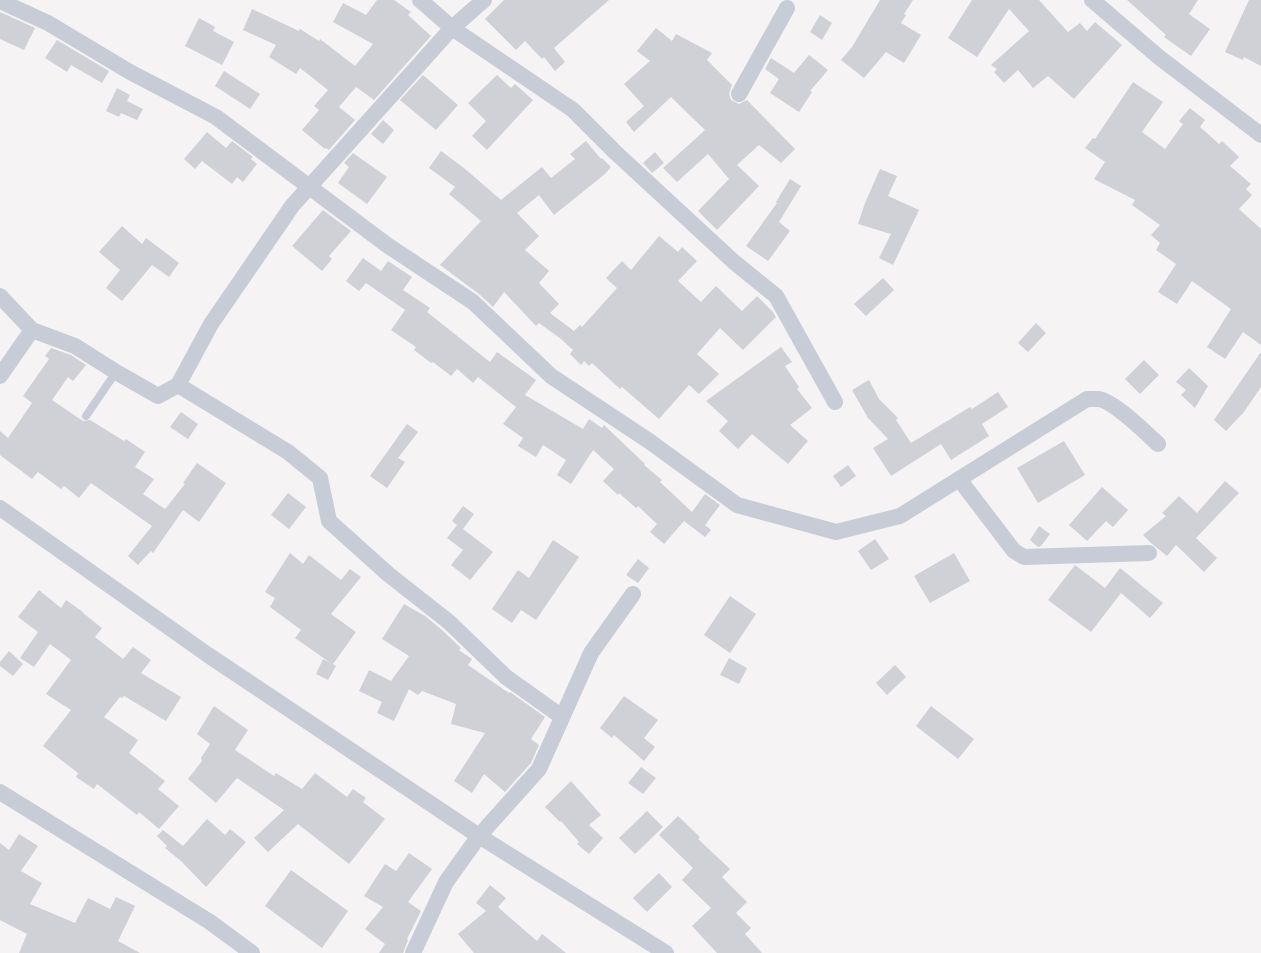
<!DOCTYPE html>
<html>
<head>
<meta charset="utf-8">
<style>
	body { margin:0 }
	canvas { display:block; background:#f5f3f3 }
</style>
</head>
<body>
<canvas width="1261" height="953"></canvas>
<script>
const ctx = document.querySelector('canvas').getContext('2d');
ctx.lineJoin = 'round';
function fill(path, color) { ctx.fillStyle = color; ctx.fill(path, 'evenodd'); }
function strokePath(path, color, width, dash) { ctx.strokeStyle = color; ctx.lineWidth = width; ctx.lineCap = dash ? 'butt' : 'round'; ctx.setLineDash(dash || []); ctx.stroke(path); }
fill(new Path2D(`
	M377 0H394L411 12 408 15 431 36 374 100 356 87 339 107 355 120 329 150 326 148 325 149 302 130 319 110 314 106 328 90 300 68 296 74 269 57 276 45 243 30 252 9 299 31 300 29 319 41 320 39 355 66 373 44 333 22 343 3 366 15Z
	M504 0H609L554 48 565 62 555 71 544 57 542 59 525 41 516 50 485 19Z
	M880 0H913L904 14 906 15 901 23 921 35 904 63 886 52 864 78 841 60 852 47Z
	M972 0H1039L1068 32 1080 23 1087 31 1095 22 1122 45 1074 99 1048 76 1033 88 1018 70 1004 83 994 72 997 69 991 65 1029 31 1009 9 977 57 948 38Z
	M1127 0H1198L1189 14 1210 29 1191 56 1164 37 1166 35Z
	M1249 0H1261V66L1244 57 1243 60 1225 52Z
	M0 12 35 28 24 50 0 39Z
	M820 15 832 23 822 40 810 32Z
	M199 18 215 27 213 31 234 42 222 65 185 46Z
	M656 28 672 41 676 34 712 53 707 60 732 85 729 94 731 100 739 104 747 100 795 149 781 163 759 145 737 165 759 186 717 230 698 211 729 179 708 154 677 182 663 168 705 130 671 97 634 132 626 122 644 106 624 84 650 61 637 51Z
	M57 40 109 71 102 83 71 65 67 72 45 58Z
	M809 55 828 70 810 91 812 92 799 112 770 93 779 79 765 69 771 58 794 73Z
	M224 71 260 94 250 109 215 86Z
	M423 75 458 105 436 130 400 100Z
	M497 75 511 88 515 84 533 100 487 150 472 136 486 121 468 103Z
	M1133 82 1163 102 1142 132 1165 149 1183 124 1179 121 1190 108 1205 120 1200 127 1219 144 1222 141 1239 157 1230 166 1251 184 1246 189 1252 195 1239 209 1261 229V345L1243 332 1225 359 1207 347 1231 309 1192 281 1177 304 1158 292 1176 264 1156 250 1160 243 1151 235 1160 225 1132 205 1135 200 1094 179 1105 162 1085 148 1093 138 1095 139Z
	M117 88 130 95 127 101 143 109 137 120 121 113 119 117 106 111Z
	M383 120 394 130 383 144 371 134Z
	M207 132 226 148 232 141 253 157 251 159 257 164 243 182 237 177 232 184 202 161 195 169 184 159Z
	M586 141 601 159 602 158 611 167 605 174 554 215 539 195 517 213 539 236 525 250 549 271 539 283 559 304 550 313 574 331 580 325 582 327 617 288 606 278 622 261 631 270 659 236 678 252 682 247 697 261 678 281 701 302 716 286 742 311 757 296 773 312 776 317 743 350 720 328 697 354 719 374 699 394 689 385 659 419 622 387 620 389 592 363 589 366 584 361 581 365 570 354 573 350 561 339 539 323 536 326 504 292 493 307 479 294 440 265 481 221 449 194 455 187 429 168 441 151 464 168 501 200 542 167 551 178 575 159 570 154Z
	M655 152 664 163 652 173 643 163Z
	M353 153 387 177 367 204 338 183 349 167 344 163Z
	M880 169 897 176 888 196 919 210 893 265 879 258 891 234 858 224 865 203Z
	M790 179 801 186 779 222 790 231 768 261 746 246 777 203 776 202Z
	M323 210 351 231 329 256 332 259 322 271 292 246Z
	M122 226 142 244 146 238 179 263 169 277 152 265 122 301 106 288 120 270 99 252Z
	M363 258 381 271 388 261 412 277 403 290 430 308 427 312 490 362 497 352 536 380 525 395 583 429 589 419 602 428 604 425 645 464 644 465 662 480 660 482 692 512 705 494 720 505 705 525 711 530 705 537 684 521 664 544 650 532 657 524 638 506 636 508 619 493 618 495 603 481 614 469 593 450 571 484 557 475 566 460 543 445 536 457 518 446 523 438 503 424 516 407 478 377 473 383 457 369 451 376 433 362 431 363 414 350 416 347 391 330 405 310 366 283 359 291 346 281Z
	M883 278 894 290 866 316 854 304Z
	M1036 323 1046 333 1028 352 1018 343Z
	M781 347 792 362 785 366 799 387 797 389 812 408 790 425 808 441 788 464 752 434 738 449 719 431 728 421 706 401Z
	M51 348 71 355 86 365 73 381 68 377 52 400 83 421 90 420 124 441 126 439 145 452 135 467 154 479 143 494 165 509 185 484 183 483 197 463 226 483 199 522 183 510 153 553 151 551 138 565 128 556 152 526 91 483 79 498 64 486 61 489 38 472 32 479 0 455V431L8 438 32 403 23 396 49 359 45 356Z
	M1261 352V387L1244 412 1226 431 1214 420Z
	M1144 360 1159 375 1140 394 1125 379Z
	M1189 368 1208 386 1195 408 1181 395 1186 390 1176 382Z
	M869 380 879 399 898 418 896 420 911 443 970 407 972 409 998 392 1008 407 982 424 989 436 951 460 941 444 891 476 873 448 888 439 868 418 852 390Z
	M181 412 198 424 188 439 170 427Z
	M407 424 418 432 398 458 405 462 387 488 370 476Z
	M1064 441 1085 475 1038 503 1017 468Z
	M848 465 856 476 841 487 833 476Z
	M1225 481 1239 493 1196 538 1217 558 1204 572 1176 545 1167 556 1151 543 1143 535 1166 516 1162 513 1179 496 1197 513Z
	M1102 487 1128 510 1113 527 1106 521 1087 541 1069 525Z
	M288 493 306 507 289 529 271 515Z
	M463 506 474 514 463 529 493 552 470 580 451 565 463 550 447 538 457 525 452 521Z
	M1039 526 1050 534 1041 546 1038 547 1030 540Z
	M875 539 889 559 871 570 858 551Z
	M553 540 579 557 536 620 521 610 512 623 492 609 518 570 529 578Z
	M290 553 303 564 309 555 341 580 350 569 361 577 331 614 356 632 333 664 336 666 328 680 316 674 323 659 332 664 295 638 301 630 270 607 275 598 265 592Z
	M954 553 970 581 930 603 914 576Z
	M638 559 649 568 638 583 626 575Z
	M1075 565 1105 588 1120 568 1163 603 1150 618 1121 593 1091 632 1048 600Z
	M39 590 61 608 66 600 83 612V613L102 628 95 637 123 659 133 647 151 660 141 673 181 697 166 721 124 696 122 698 120 697 104 717 138 740 129 753 165 781 158 789 179 806 159 829 139 812 137 815 97 784 94 789 76 777 78 773 43 746 71 710 46 694 71 660 50 644 34 667 20 658 38 632 18 617Z
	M730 596 756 614 730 653 704 635Z
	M404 604 425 616 442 630 461 648 459 650 472 659 468 665 509 693 510 692 545 717 531 739 539 745 531 763 505 792 484 774 472 793 454 781 485 733 451 724 456 704 422 691 418 695 409 689 394 721 377 713 382 702 359 691 369 670 391 681 409 656 382 639Z
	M9 651 23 664 13 676 0 666V662Z
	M729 658 747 668 739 684 720 675Z
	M895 665 906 677 887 695 876 683Z
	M624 696 658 720 644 738 655 747 644 761 614 735 612 738 600 728Z
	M214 706 248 730 235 750 274 776 276 773 302 789 315 773 347 797 353 789 366 798 363 802 385 819 349 864 298 824 268 852 254 838 284 810 237 778 216 803 188 779 202 761 201 758 210 744 197 734Z
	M931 706 974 739 958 759 916 726Z
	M641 767 656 778 643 794 628 783Z
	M571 781 601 815 589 825 603 838 589 854 577 844 579 842 561 821 560 822 545 807Z
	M647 811 663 827 635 854 619 838Z
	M678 816 700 837 698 839 730 869 722 877 747 902 736 913 751 928 745 934 762 953H717L692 926 711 908 682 880 693 868 659 835Z
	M207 819 225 835 230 829 246 842 206 887 181 861 165 848 167 846 157 836 163 830 183 846Z
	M19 834 38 846 21 871 42 883 30 904 75 923 88 898 110 909 116 897 135 906 118 941 140 953H19L27 934 0 920V843L9 850Z
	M409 853 432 869 408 902 421 911 407 939 408 940 403 953H379L385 944 365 929 383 907 364 896 385 864 396 871Z
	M291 870 348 911 322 948 265 906Z
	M659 873 672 887 647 912 633 898Z
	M490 885 506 898 498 907 508 916 537 941 542 934 566 953H474L458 934 486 911 476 903Z`), '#cfd1d7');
strokePath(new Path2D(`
	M86 416 116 372`), '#c7ccd7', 8);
strokePath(new Path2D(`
	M420 0 452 28 573 110 615 152 734 262 776 296 835 402
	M1092 0 1160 58 1261 135
	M0 1 48 23 130 72 216 117 387 245 473 302 551 376 649 441 737 505 836 532 900 516 1087 399C1091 399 1096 399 1099 399 1115 402 1146 433 1158 444
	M739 94 787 8
	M0 296 32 330 75 346 116 372 158 396 178 385 288 452 320 478 329 521 388 574 449 622 506 677 562 717
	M0 376 32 330
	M178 385 211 324 292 206 452 28 484 0
	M959 479 1014 551 1024 557 1149 553
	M0 508 208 655 479 836 666 953
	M0 792 210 922 252 953
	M413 953 446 882 479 836 539 769 591 653 633 594`), '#c7ccd7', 16);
</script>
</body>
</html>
